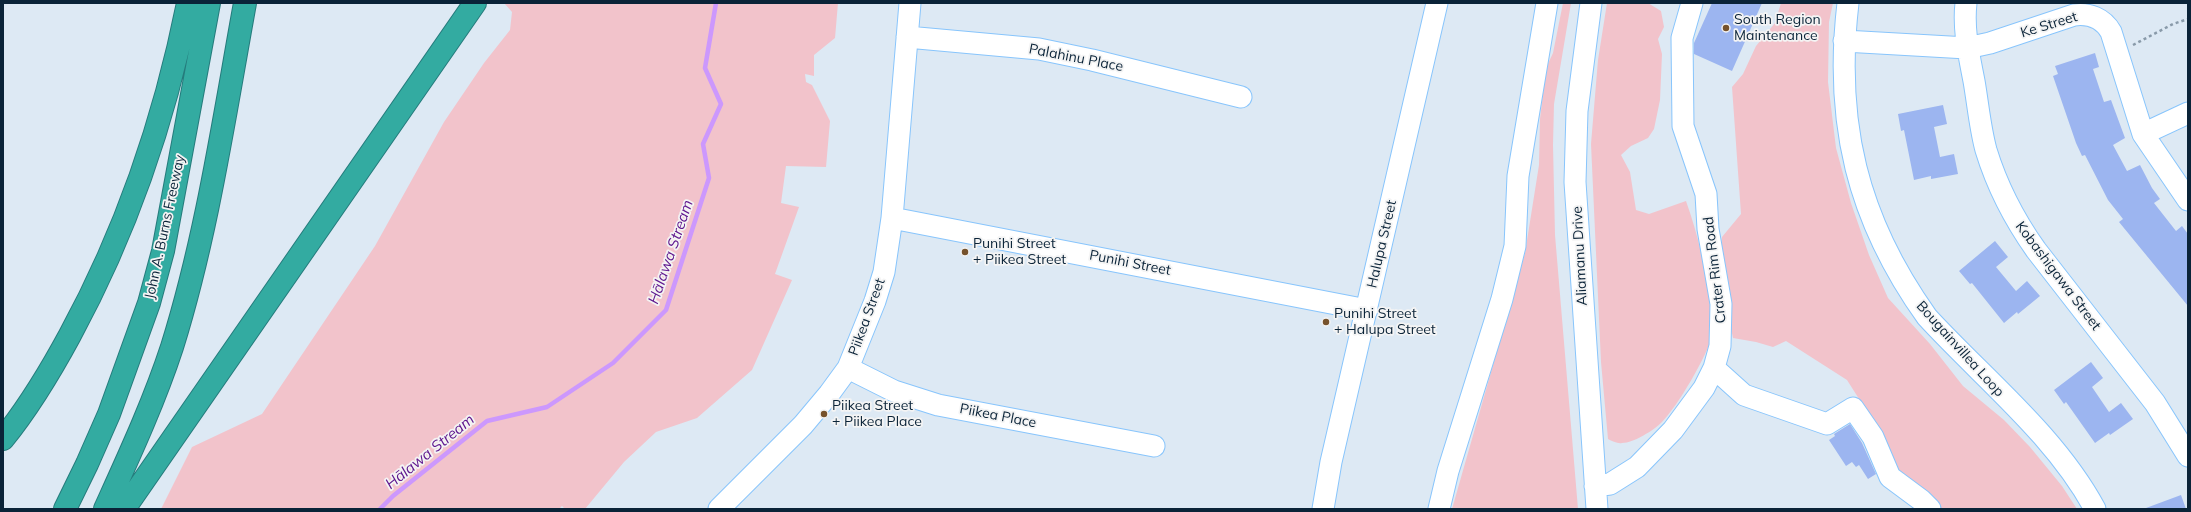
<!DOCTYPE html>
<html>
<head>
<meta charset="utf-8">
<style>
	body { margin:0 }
	#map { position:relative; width:2191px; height:512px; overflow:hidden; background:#dde9f4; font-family:Mulish,sans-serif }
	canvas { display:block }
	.frame { position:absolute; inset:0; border:4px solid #0a2338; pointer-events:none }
</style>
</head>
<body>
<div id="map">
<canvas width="2191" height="512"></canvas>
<div class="frame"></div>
</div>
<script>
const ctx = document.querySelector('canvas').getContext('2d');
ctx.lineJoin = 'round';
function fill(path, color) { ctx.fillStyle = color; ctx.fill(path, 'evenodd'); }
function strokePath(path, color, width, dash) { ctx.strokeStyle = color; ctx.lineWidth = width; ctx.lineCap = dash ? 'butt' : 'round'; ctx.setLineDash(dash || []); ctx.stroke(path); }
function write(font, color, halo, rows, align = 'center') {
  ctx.font = font + ' Mulish,sans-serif'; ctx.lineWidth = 3.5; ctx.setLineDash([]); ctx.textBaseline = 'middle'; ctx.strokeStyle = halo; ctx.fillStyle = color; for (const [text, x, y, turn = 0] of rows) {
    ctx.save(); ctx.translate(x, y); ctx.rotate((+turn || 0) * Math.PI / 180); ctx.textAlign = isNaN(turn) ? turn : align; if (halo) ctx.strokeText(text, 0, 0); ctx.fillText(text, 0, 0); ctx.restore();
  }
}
fill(new Path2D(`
	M504 3H838L835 38 814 55V76L805 74 806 82 812 85 830 121 826 167 786 166 781 203 799 207 775 274 792 280 752 370 697 418 656 432 624 462 585 509H565L562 506 559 509H161L192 447 262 414 375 246 444 122 484 63 510 30 512 12Z
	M1563 3H1571L1554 104 1553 145 1555 235 1578 509H1452L1525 253 1539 165 1540 119 1546 68 1553 53Z
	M1607 3H1648L1661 11 1664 27 1658 39 1662 54 1660 100 1654 129 1648 138 1631 146 1621 155 1630 172 1636 210 1649 214 1686 201C1698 235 1706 269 1710 305 1711 315 1714 325 1712 335 1708 355 1677 407 1662 422 1654 430 1634 443 1622 443 1618 444 1612 441 1608 439L1601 362 1591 144 1598 60Z
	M1781 3H1833L1829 22 1828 82 1836 148 1851 203 1869 255 1888 298 1930 344 1963 386 2004 420 2030 447 2062 486 2077 509H1930L1900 484 1861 402 1847 380 1786 341 1773 347 1756 342 1733 338 1730 324 1732 302 1721 255 1722 237 1741 214 1732 87 1743 74 1756 46 1775 23Z`), '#f2c3cb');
strokePath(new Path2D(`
	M380 509 393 496 487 421 547 407 613 363 666 310 709 178 703 144 721 104 705 68 716 3`), '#cc98fd', 4.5);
fill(new Path2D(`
	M1712 3H1762L1732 71 1694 54V43Z
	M2095 53 2099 67 2093 69 2104 102 2111 100 2125 138 2113 145 2127 171 2140 165 2152 188 2160 199 2154 203 2176 231 2182 226 2188 234V306L2119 222 2123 219 2108 200 2085 155 2082 156 2076 143 2053 76 2058 74 2055 66Z
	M1943 105 1947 124 1934 127 1940 157 1954 154 1958 174 1931 179V176L1914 180 1904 130 1901 131 1898 114Z
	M1995 241 2008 257 1996 267 2016 291 2027 281 2040 296 2018 314 2017 312 2004 323 1972 283 1970 284 1959 271Z
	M2091 362 2103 378 2092 387 2109 412 2121 403 2133 419 2110 435 2109 433 2095 443 2066 402 2064 404 2054 390Z
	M1850 424 1862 443 1876 474 1868 479 1859 465 1856 467 1852 462 1846 466 1829 440 1835 436 1834 434Z
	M2181 495 2186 509H2146V508Z`), '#9cb5f0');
const minor = new Path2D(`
	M1591 3 1577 111 1575 182 1597 509
	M1848 3C1834 122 1857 219 1927 317 1984 379 2055 435 2095 509
	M1966 3C1963 30 1969 55 1974 81 1978 104 1980 128 1986 150 1997 186 2014 219 2036 250L2155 403 2188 456
	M907 37 1039 49 1092 60 1241 97
	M1844 41 1967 48 1990 43 2074 15C2089 13 2103 18 2111 32L2143 134 2188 200
	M2143 134 2188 113
	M892 218 1367 310
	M848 368 894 391 938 405 1154 446
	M1714 368 1744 395 1827 424 1853 408 1873 437 1890 477 1921 500 1930 509
	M1595 486 1610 484 1637 467 1673 430 1704 388 1714 368 1720 346 1721 304 1708 229 1706 194 1683 126 1682 38 1692 3
	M719 509 803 425 829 394 848 368 875 301 884 272 892 218 910 3
	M1323 509 1331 462 1437 3
	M1439 509 1448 471 1502 299 1515 246 1518 176 1547 3`);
const highway = new Path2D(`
	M3 439C29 407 50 372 70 335 126 232 165 118 188 3
	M65 509 87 464 109 414 149 303 163 251 209 3
	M105 509C129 456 154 402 172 347 207 235 224 118 245 3
	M124 509 475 3`);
strokePath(minor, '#88c5fc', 23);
strokePath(highway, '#257b7c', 24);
strokePath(new Path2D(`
	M2133 45 2173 24 2188 19`), '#899aa9', 2.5, [3, 3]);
strokePath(minor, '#fff', 21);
strokePath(highway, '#33aba1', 22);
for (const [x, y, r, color] of [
	[1726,28,4,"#76522c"],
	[965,252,4,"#76522c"],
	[1326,322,4,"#76522c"],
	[824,414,4,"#76522c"]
]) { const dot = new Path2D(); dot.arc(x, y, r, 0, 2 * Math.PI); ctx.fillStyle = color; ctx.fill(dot); strokePath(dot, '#f4f4f4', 1.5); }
write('14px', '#0a2338', '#f4f4f4', [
	["South Region",1734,20],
	["Maintenance",1734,36],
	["Punihi Street",973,244],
	["+ Piikea Street",973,260],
	["Punihi Street",1334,314],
	["+ Halupa Street",1334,330],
	["Piikea Street",832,406],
	["+ Piikea Place",832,422]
], 'left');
write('14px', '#0a2338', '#f4f4f4', [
	["Ke Street",2049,25,-17],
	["Palahinu Place",1076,58,11],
	["John A. Burns Freeway",165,227,-78],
	["Halupa Street",1382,244,-77],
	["Aliamanu Drive",1580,256,-93],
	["Punihi Street",1130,263,11],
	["Crater Rim Road",1715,270,-97],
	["Kobashigawa Street",2058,276,53],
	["Piikea Street",867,317,-70],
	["Bougainvillea Loop",1960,349,48],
	["Piikea Place",998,416,11]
]);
write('italic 15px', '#60198f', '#f4f4f4', [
	["Hālawa Stream",671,252,-71],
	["Hālawa Stream",430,452,-39]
]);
</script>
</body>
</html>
